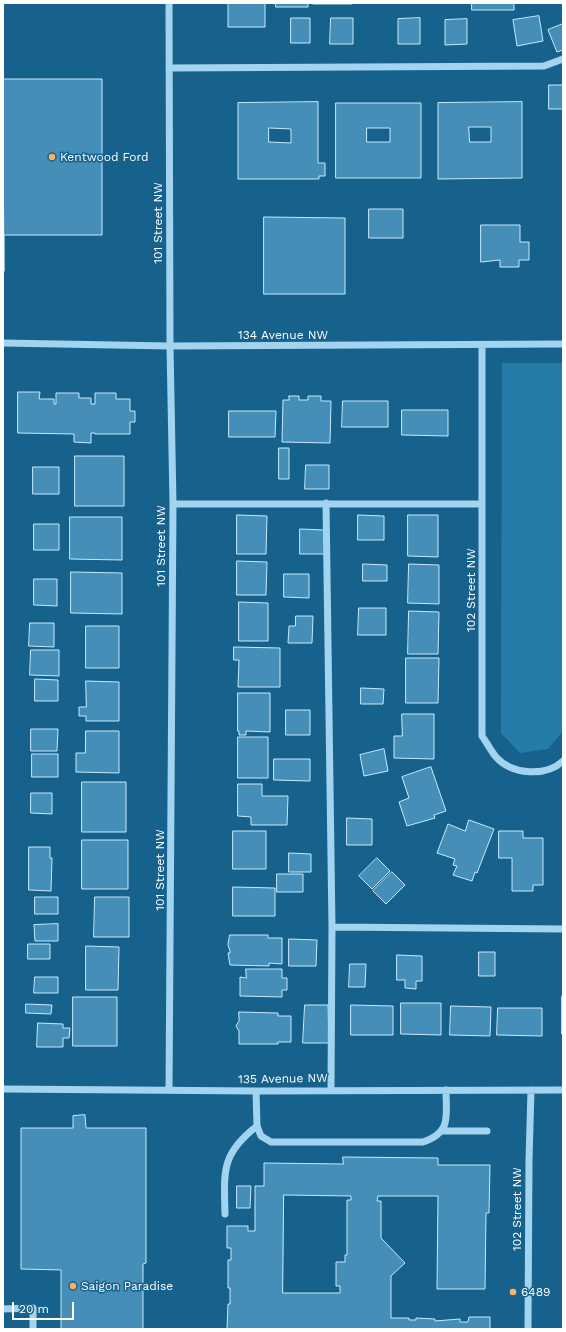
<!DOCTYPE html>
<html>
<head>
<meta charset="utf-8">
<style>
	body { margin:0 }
	#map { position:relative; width:566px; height:1332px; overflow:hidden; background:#17628d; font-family:"Work Sans",sans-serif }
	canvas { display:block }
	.frame { position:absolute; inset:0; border:4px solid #fff; pointer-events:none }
	.scale { position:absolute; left:12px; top:1302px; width:62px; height:18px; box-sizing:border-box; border:2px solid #fff; border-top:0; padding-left:5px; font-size:12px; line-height:14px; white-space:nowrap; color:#fff; -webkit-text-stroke:3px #17628d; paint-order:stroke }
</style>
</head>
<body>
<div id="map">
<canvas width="566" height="1332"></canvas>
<div class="frame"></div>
<div class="scale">20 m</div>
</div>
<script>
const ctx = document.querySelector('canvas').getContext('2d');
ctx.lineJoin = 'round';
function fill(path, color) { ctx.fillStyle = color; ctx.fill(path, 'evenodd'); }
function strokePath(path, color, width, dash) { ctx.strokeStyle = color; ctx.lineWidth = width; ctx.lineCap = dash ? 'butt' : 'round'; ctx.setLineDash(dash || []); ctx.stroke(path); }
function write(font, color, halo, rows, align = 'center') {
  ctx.font = font + ' "Work Sans",sans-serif'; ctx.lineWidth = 3; ctx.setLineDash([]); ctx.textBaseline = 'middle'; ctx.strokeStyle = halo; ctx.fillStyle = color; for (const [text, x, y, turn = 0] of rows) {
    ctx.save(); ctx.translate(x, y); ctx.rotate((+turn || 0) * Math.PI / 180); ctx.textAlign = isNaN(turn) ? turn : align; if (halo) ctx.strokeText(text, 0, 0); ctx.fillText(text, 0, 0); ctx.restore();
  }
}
fill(new Path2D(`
	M502 363H563V731L548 749 520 753 501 733Z`), '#267ca9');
const building = new Path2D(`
	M230 3H265V27H228V5Z
	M276 3H308V7H276Z
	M313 3H352V4H313Z
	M472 3H514V10H472Z
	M539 16 543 41 517 46 513 20Z
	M291 18H310V43H291Z
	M331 18H353V44H330Z
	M420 18V44H398V19Z
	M467 19V44L445 45V20Z
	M563 24V50L557 52 548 30Z
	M3 79H102V235H4V271Z
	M549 85H563V109H549Z
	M318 102V163H325V176H319V179H238V103ZM269 128 291 129V143L269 142Z
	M522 102V178L438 179V103ZM469 127H491V142H470Z
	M336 103H421V178H336ZM367 128H390V142H367Z
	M369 209H403V238H369Z
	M264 217 345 218V294H264Z
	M481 225H520V242H529V260H519V267H500V260L481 262Z
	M18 392H40L39 399H54V404H56V393H79V398H91V404H95V393H116V399H130V411H135V422H130V434H95V433H91V443L74 442V434L18 433Z
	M289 396H299V400H308V396H321V401H331L330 443 282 442 283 400H289Z
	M343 401H388V427H342Z
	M402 410H448V436L402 435Z
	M229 411H276L275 437H229Z
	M279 448H289V479H279Z
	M75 456H124V506H75Z
	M306 465H329V489H305Z
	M33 467H59V494H33Z
	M237 515 267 516 266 554H237Z
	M358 515 384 516V540H358Z
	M408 515H438V557L408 556Z
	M70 517H122V560L70 559Z
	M34 524H59V550H34Z
	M300 529 325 530V554H300Z
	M237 561 267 562 266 595H237Z
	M363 564 387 565V581H363Z
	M409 564 439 565V604L408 603Z
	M71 572 122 573V614L71 613Z
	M284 574H309V598L284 597Z
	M34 579H57V606L34 605Z
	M239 602 268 603V641H239Z
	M359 608H386V635H358Z
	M409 611 439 612 438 654H408Z
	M296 616H313L312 643H288L289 626H295Z
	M30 623H54V647L29 646Z
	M86 626H119V668H86Z
	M234 647 280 648V687H238L239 660H234Z
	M31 650H59V676L30 675Z
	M406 658H439L438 703H406Z
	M35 679 58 680V701H35Z
	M86 681 119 682V721H86V716H79V707H86Z
	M361 688 384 689 383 704H361Z
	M238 693H270V732L246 731V735H239V731H238Z
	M286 710H310V735H286Z
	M402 714H434V759L394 758V736H402Z
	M31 729H58L57 751H31Z
	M86 731H119V773L76 772V753H85Z
	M238 737H268V778H238Z
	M384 749 388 771 364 776 360 755Z
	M32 754H58V777H32Z
	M274 759H310V781L274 780Z
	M431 767 446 811 434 815 435 818 407 826 399 802 409 798 402 777Z
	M82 782H126V832H82Z
	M238 784H262V796H288L287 825H251V817L238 816Z
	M31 793H52V814L31 813Z
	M347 818 372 819V845H347Z
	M469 820 494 829 477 873 475 872 472 881 453 875 457 866 453 865 455 859 437 853 448 824 465 831Z
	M233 831H266V869H233Z
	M499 831H523V838H543V885H533V891H512V858H499Z
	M82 840H128V889H82Z
	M29 847H50V858H52L51 891 29 890Z
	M289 853 311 854V872H289Z
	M377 858 390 871 372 889 359 876Z
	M392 872 405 885 386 904 373 891Z
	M277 874H303V892H277Z
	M233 887 275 888V916H233Z
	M35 897H58V914H35Z
	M95 897H129V937H94Z
	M58 924V941H35L34 925Z
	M230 935H268V938H282V964L269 963V966L230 965 228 953H230V951L228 945Z
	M289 939 317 940 316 966H289Z
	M28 944H50V959H28Z
	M86 946 119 947 118 990H86Z
	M479 952H495V976H479Z
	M397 955 422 956V981H416V989L405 988V980H397Z
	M350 964H366L365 987H349Z
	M246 969H282V978H287V990H282V997L240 996V977L246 978Z
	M35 977H58V993H34Z
	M562 996H563V1034H562Z
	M73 997H117V1046H73Z
	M401 1003H441V1035L401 1034Z
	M26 1004 52 1005 51 1014 26 1013Z
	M305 1005H328L329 1043H303Z
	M351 1005 393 1006V1035H351Z
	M451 1006 491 1007 490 1036 450 1035Z
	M498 1008H542V1036L497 1035Z
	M239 1012 278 1013V1016H291V1042H278V1044H239V1031L236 1026 239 1021Z
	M38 1023 63 1024V1028H70L69 1038H63V1047H37Z
	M85 1115 86 1128H146V1263L143 1264V1329H61V1270L21 1269V1128H73V1116Z
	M343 1157 438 1158V1165H490L489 1213H486L485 1289H437L438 1196H378L377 1201H381V1238L405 1263 391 1276V1318H409V1320H416V1318L435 1319V1321L460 1319V1322H468L469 1317H490V1329H227L228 1304H230V1288H228V1260H231V1248H227V1226H248V1231H255V1186H264V1163L343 1164ZM284 1195 351 1196V1200H347V1255H345V1262H336V1286H340V1293H283Z
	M237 1186H251L250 1208H237Z`);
fill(building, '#448eb7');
strokePath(building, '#c8e9fb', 1);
strokePath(new Path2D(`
	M169 3 170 346 173 504 169 1090
	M169 68 544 66 563 59
	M3 343 170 346 563 344
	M482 345V736C487 743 491 751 496 757 512 775 546 777 563 761
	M326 503 332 927 331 1090
	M173 504H482
	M332 927 563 929
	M3 1089 256 1091 563 1090
	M256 1091 257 1126 261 1136 271 1142H423C452 1132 446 1116 446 1090
	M442 1131H487
	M225 1214C224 1171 221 1154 257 1126
	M3 1309 33 1308V1329
	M528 1329 529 1161 531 1090`), '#a2d4ef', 7);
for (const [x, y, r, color] of [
	[52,157,4,"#ffb160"],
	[73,1286,4,"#ffb160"],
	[513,1292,4,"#ffb160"]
]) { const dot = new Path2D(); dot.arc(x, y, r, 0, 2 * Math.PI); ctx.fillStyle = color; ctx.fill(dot); strokePath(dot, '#17628d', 1.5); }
write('12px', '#fff', '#17628d', [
	["Kentwood Ford",60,157],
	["Saigon Paradise",81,1286],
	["6489",521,1292]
], 'left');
write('12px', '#fff', '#17628d', [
	["101 Street NW",158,223,-90],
	["134 Avenue NW",283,335],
	["101 Street NW",161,546,-90],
	["102 Street NW",471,590,-90],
	["101 Street NW",160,870,-90],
	["135 Avenue NW",283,1079,-1],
	["102 Street NW",517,1209,-90]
]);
</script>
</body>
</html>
